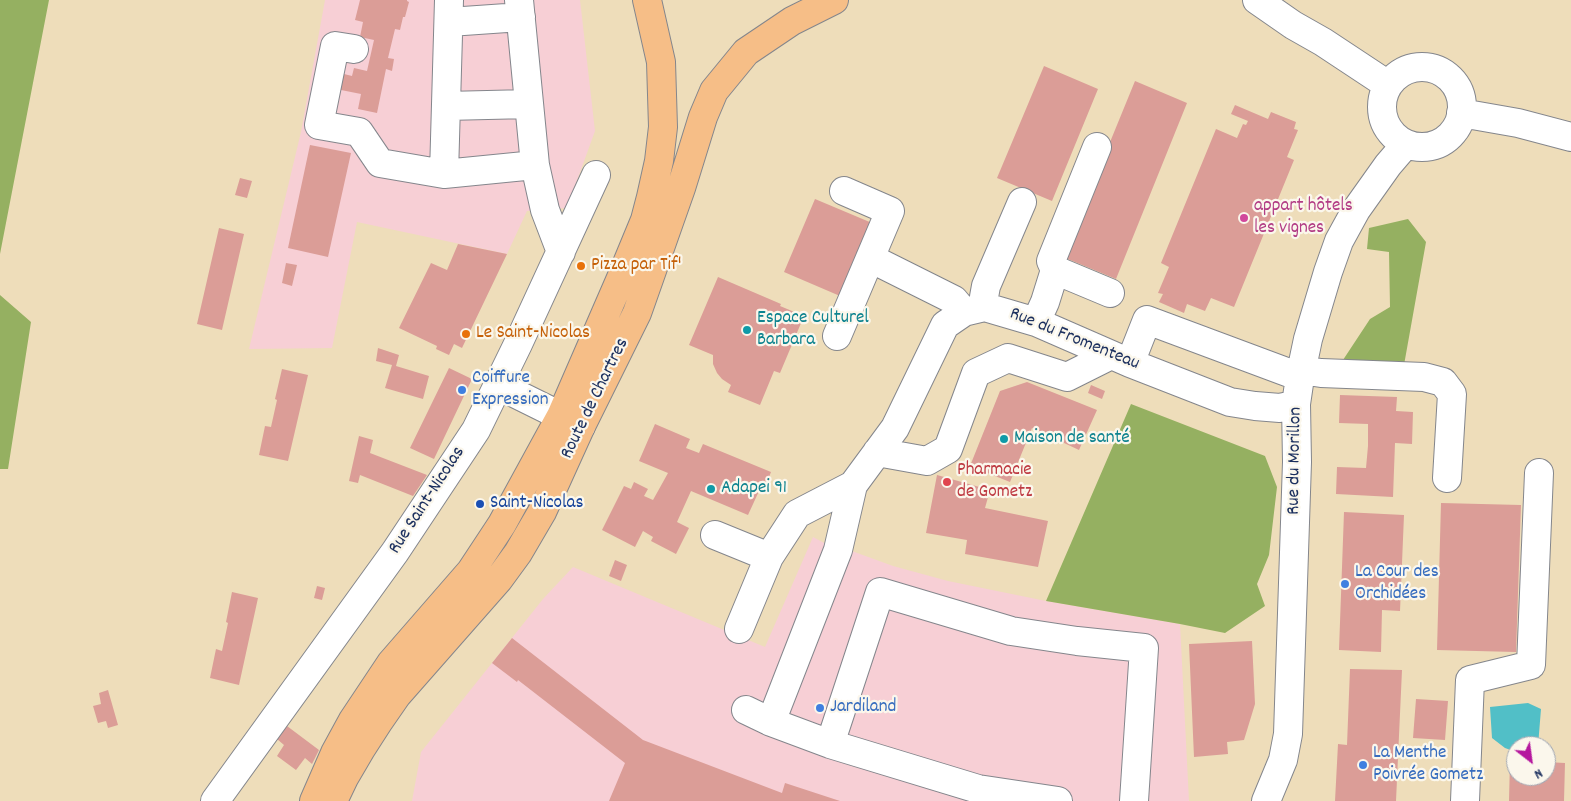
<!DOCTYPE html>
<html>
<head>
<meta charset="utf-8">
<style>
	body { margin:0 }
	#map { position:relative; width:1571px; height:801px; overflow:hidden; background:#eeddba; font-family:Dekko,sans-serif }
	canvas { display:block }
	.north { position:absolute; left:1506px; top:736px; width:50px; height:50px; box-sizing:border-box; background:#fbf7ec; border:1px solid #a1a7b3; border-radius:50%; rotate:150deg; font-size:14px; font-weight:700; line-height:20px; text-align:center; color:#1b2f5e }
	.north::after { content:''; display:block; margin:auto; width:18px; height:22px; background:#b5179e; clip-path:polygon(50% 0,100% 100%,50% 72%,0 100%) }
</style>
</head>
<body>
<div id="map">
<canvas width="1571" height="801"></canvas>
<div class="north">N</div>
</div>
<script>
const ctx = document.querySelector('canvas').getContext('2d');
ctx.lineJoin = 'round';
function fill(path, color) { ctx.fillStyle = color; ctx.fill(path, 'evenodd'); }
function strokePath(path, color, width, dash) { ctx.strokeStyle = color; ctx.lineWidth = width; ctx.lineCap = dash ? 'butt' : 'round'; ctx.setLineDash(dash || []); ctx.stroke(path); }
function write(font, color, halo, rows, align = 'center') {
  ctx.font = font + ' Dekko,sans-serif'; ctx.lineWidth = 4.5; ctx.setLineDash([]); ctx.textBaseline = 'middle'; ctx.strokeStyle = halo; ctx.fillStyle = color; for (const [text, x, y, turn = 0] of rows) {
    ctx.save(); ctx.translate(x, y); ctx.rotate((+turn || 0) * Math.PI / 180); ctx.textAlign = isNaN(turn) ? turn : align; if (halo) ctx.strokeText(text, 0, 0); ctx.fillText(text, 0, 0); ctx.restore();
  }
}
fill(new Path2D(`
	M325 0H580L595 131 567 208 527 211 507 254 357 222 332 348 249 349 301 132Z
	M813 537 828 545 849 550 893 566 948 581 1046 601 1180 624 1189 801H412L421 752 543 599 573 567 765 647Z`), '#f7cfd5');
fill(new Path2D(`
	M0 0H49L0 254Z
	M1408 219 1426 242 1404 365 1341 363 1370 319 1390 307 1389 252 1367 249 1369 228Z
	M0 295 31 322 8 469H0Z
	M1131 404 1265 456 1277 487 1269 555 1257 584 1265 606 1225 633 1180 624 1046 601Z`), '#95b061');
fill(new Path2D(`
	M1528 703 1541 709 1538 746H1516V752L1505 748 1492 738 1490 707Z`), '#51bfc7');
fill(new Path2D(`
	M360 0H407V1L409 2 405 17H403L400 30 395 29 388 58 394 59 392 71 386 69 377 113 358 109 361 94 336 89 340 73 352 76 354 68 367 71 374 40 360 37 363 22 355 20Z
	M1044 66 1098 89 1052 201 997 178Z
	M1135 81 1187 103 1116 279 1063 257Z
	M1235 105 1268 119 1271 112 1296 122 1294 129 1298 130 1287 157 1294 160 1234 307 1211 298 1205 311 1187 304 1184 313 1159 302 1163 294 1158 293 1169 267 1161 263 1216 129 1237 138 1243 124 1246 125 1248 121 1231 114Z
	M310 145 351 153 328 257 288 248Z
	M240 178 252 181 247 198 235 195Z
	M815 199 872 223 857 258 855 257 853 262 855 263 840 296 784 272Z
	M219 228 244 234 222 330 197 324Z
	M458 244 507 254 462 348 454 344 449 355 436 349 437 346 399 328 431 263 447 270Z
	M286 263 297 265 292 286 282 283Z
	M718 277 781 304 780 306 804 316 780 373 774 371 760 405 728 392 731 385 722 379 717 373 713 364V355L689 345Z
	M378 348 399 355 396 366 429 376 423 399 385 388 392 365 376 361Z
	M449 368 472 379 434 459 410 448Z
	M282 369 308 375 288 461 259 455 265 426 271 427 277 400 275 399Z
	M1027 382 1097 410 1079 450 1032 428 1010 482 970 466 1000 391Z
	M1091 385 1105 391 1102 399 1088 393Z
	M1340 395 1397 397 1396 411 1413 412 1412 444 1395 443 1393 497 1336 494 1337 467 1366 468 1368 446V424L1339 423Z
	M655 424 690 439 686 448 699 453 703 444 771 472 763 492 759 491 748 515 691 491 677 522 689 528 676 554 651 541 653 537 643 531 635 547 602 530 624 486 631 489 634 482 648 489 644 496 653 500 668 473 639 461Z
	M359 436 373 440 370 453 427 475 413 496 360 475 358 483 349 481Z
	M937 475 990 490 985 508 1048 521 1038 567 965 554 967 540 926 533Z
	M1441 503 1521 505 1516 652 1437 650Z
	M1344 512 1404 515 1400 611 1382 610 1381 652 1339 650Z
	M615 560 627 565 621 581 609 576Z
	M317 586 325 588 322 600 314 598Z
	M232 592 258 598 239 685 210 678 216 649 222 651 228 623 226 622Z
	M512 638 643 740 782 793 785 783 840 801H609L625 763 518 680 517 682 492 663Z
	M1252 641 1255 704 1244 740 1227 742 1228 754 1194 757 1189 644Z
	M1350 669 1402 670 1396 801H1335L1338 744 1347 745Z
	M108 690 118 725 108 728 106 721 98 723 93 706 101 704 99 693Z
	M1416 699 1448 701 1445 740 1413 738Z
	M287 726 319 750 312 764 305 758 296 770 277 756 284 745 277 739Z
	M1510 761 1516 762V776H1546V762L1565 763 1564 801H1509Z`), '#db9d97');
const minor = new Path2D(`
	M449 0 444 174 535 165 519 0
	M1257 0 1293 25 1323 42 1388 85
	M449 22 521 17
	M354 49 335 46 319 125 359 132 380 163 444 174
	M1382 107a40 40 0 1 1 80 0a40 40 0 1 1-80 0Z
	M446 106 529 104
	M1461 113 1518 123 1571 137
	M535 165 545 210 561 252
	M870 258 954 300 964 312
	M1055 270 1051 261 1097 147
	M985 307 984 297 986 286 1022 202
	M1036 322 1045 302 1055 270 1110 293
	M837 336 890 211 844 191
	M1130 363 1147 320 1300 377
	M1301 370 1321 373 1424 377 1443 382 1452 394 1447 478
	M498 385 581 426
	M877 452 927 461 948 449 976 373 1008 358 1067 377 1111 355
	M715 535 769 557
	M739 629 769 557 797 514 853 485
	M746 710 771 722 830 744 978 789 1058 801
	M771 722 838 550 853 485 895 428 945 325 964 312 985 307 1036 322 1130 363 1230 402 1255 406 1280 408 1296 404
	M830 744 880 592 1011 631 1077 641 1144 648 1134 801
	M215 801 395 552 476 430 518 344 596 175
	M1266 801 1283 760 1288 734 1297 462 1296 404 1300 377 1308 339 1328 272 1339 241 1356 210 1388 165 1406 144
	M1465 801 1470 680 1531 665 1539 473`);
const major = new Path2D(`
	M314 801 335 753 353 720 391 663 471 571 502 524 561 416 621 278 645 220 651 197 659 161 663 127 661 62 647 0
	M333 801 344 778 361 749 379 721 397 695 499 579 518 553 542 512 581 426 637 313 681 188 703 117 714 91 746 52 792 21 834 0`);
strokePath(minor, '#84868c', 30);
strokePath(major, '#84868c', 30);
strokePath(minor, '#fff', 28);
strokePath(major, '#f6be87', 28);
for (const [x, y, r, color] of [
	[1244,218,5,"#d1479c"],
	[581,266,5,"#e8710a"],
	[747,330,5,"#0f9aa8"],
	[466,334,5,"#e8710a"],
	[462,390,5,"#3f7fe0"],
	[1004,439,5,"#0f9aa8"],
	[947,482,5,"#e0444e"],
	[711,489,5,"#0f9aa8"],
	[480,504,5,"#1a4fb4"],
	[1345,584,5,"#3f7fe0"],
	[820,708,5,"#3f7fe0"],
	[1363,765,5,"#3f7fe0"]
]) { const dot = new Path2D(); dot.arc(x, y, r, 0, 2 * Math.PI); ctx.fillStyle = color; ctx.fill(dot); strokePath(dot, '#fbf7ec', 2); }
write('19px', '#b23c85', '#fbf7ec', [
	["appart hôtels",1254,207],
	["les vignes",1254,229]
], 'left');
write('19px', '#c56008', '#fbf7ec', [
	["Pizza par Tif'",591,266],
	["Le Saint-Nicolas",476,334]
], 'left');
write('19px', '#0d838f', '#fbf7ec', [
	["Espace Culturel",757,319],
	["Barbara",757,341],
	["Maison de santé",1014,439],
	["Adapei 91",721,489]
], 'left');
write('19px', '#1b2f5e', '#fbf7ec', [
	["Rue du Fromenteau",1074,340,22],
	["Route de Chartres",596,399,-64],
	["Rue du Morillon",1296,461,-89],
	["Rue Saint-Nicolas",428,501,-57]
]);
write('19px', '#366cbe', '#fbf7ec', [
	["Coiffure",472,379],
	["Expression",472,401],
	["La Cour des",1355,573],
	["Orchidées",1355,595],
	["Jardiland",830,708],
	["La Menthe",1373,754],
	["Poivrée Gometz",1373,776]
], 'left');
write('19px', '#be3a42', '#fbf7ec', [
	["Pharmacie",957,471],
	["de Gometz",957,493]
], 'left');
write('19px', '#164399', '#fbf7ec', [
	["Saint-Nicolas",490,504]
], 'left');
</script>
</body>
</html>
